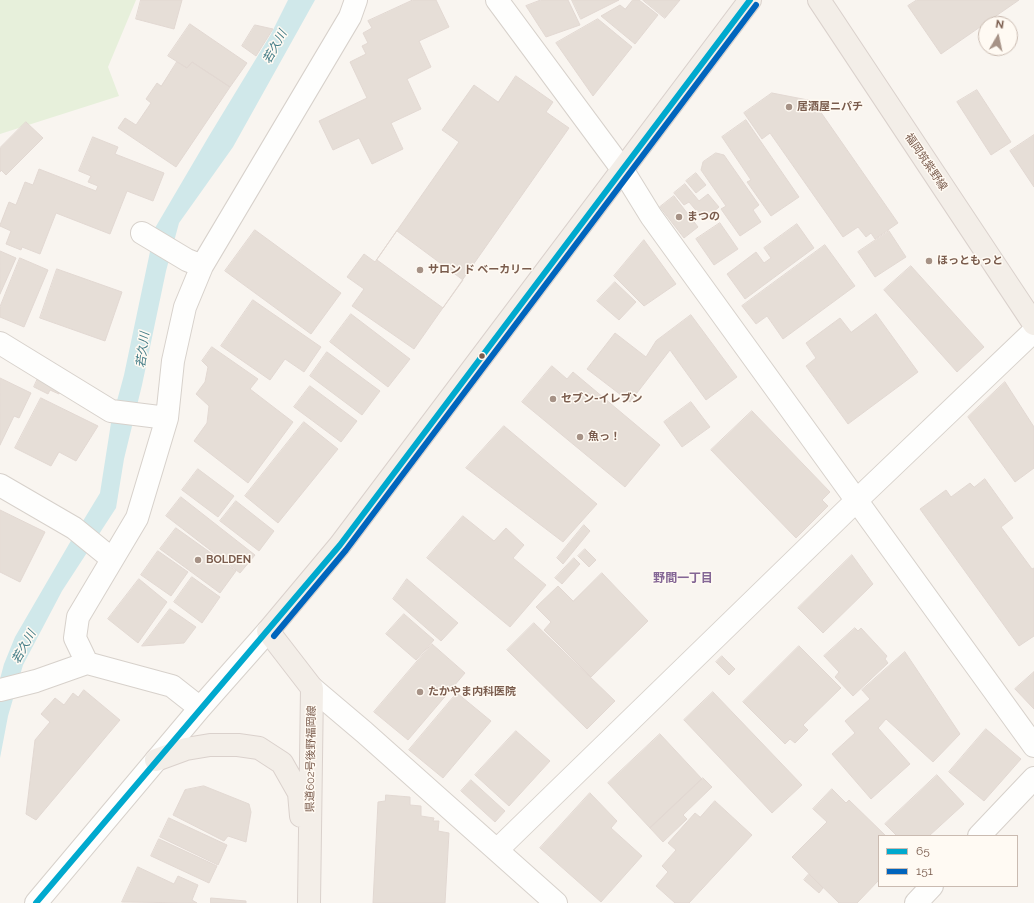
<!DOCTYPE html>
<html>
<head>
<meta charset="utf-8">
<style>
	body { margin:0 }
	#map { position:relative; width:1034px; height:903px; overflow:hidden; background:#f9f5f0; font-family:Raleway,sans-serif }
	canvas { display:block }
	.legend { position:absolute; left:878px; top:835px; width:140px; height:52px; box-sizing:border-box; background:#fffaf3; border:1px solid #cabbb1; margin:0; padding:5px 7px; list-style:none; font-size:12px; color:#7a5c4d }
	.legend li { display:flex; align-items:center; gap:8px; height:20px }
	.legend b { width:20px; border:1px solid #cabbb1 }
	.north { position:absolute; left:978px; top:16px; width:40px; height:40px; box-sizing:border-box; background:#fffaf3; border:1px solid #cabbb1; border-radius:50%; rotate:9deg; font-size:11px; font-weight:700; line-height:16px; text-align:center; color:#7a5c4d }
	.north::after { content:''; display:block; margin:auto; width:14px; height:18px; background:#a69286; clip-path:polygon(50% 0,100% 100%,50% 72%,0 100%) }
</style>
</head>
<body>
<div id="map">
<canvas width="1034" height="903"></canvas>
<ul class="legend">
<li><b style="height:5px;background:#00a9ce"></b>65</li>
<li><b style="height:5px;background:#0065bd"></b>151</li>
</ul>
<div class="north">N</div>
</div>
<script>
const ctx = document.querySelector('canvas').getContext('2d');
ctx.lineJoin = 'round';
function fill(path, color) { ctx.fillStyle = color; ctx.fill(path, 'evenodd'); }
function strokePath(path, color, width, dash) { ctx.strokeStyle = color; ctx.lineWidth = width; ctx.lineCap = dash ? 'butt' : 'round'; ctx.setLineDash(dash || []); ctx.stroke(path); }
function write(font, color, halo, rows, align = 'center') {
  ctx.font = font + ' Raleway,"Noto Sans JP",sans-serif'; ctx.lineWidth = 3; ctx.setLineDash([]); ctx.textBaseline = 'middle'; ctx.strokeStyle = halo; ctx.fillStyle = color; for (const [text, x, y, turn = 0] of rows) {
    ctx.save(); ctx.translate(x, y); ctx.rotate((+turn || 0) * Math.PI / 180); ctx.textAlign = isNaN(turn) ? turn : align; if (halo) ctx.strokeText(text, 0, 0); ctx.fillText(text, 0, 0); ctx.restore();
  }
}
fill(new Path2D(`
	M0 0H136L108 67 119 96 0 134Z`), '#e7f0db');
fill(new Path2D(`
	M288 0H315L233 147 179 223 166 271 142 385 124 459 116 508 62 591 23 665 8 716 0 758V679L4 664 15 637 69 544 100 493 111 423 124 375 155 228 209 136 271 34Z`), '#d0e8ea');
const building = new Path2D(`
	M141 0H182L174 29 136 19Z
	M413 0H436L449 27 419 41 431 67 407 79 421 109 391 123 403 149 372 164 359 138 333 150 319 121 367 98 350 62 366 54 362 46 368 43 363 33 372 28 368 21Z
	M541 0H568L580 25 546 37 526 6Z
	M572 0H619L581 19Z
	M633 0H639L658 15 635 44 601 16 620 5 625 9Z
	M643 0H680L665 18Z
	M917 0H1019L941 54 908 6Z
	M598 19 632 47 593 96 556 43Z
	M190 24 247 63 230 87 192 62 187 68 168 56Z
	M255 25 273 29 256 56 242 46Z
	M177 62 187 68 192 62 230 87 176 167 118 128 125 118 136 125 151 103 146 99 157 83 161 86Z
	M516 76 553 102 546 112 569 128 414 349 352 306 364 289 347 277 364 254 375 262 459 142 442 130 474 85 498 102Z
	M977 90 1011 142 991 155 957 102Z
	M772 93 813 101 898 223 875 239 871 233 866 237 858 227 843 237 770 133 762 139 744 113Z
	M746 120 799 197 771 216 747 182 751 180 722 137Z
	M26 122 43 138 6 175 1 170 0 172V148Z
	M1034 135V187L1010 151Z
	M93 137 118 147 115 154 164 173 153 201 127 191 110 234 56 213 40 254 22 247 21 250 6 244 11 231 0 226V225L9 202 16 205 25 182 33 185 39 169 96 191 98 186 88 182 91 176 79 171Z
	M716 153 724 155 759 205 753 210 761 222 740 236 721 209 726 206 701 170 703 162Z
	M696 173 706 185 696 193 686 181Z
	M685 184 699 201 708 194 719 207 704 220 689 202 684 205 674 193Z
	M674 196 698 227 684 238 660 207Z
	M720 223 738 249 714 265 696 239Z
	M797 224 814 248 745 299 727 274 756 252 764 263 771 258 764 248Z
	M255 230 341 293 311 334 225 271Z
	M397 231 463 280 443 308 377 260Z
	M889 231 906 257 875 277 858 252Z
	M644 240 676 284 644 306 614 276Z
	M825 245 855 286 783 339 767 316 756 324 742 306Z
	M0 251 16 258 0 294Z
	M20 258 48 270 24 327 0 317V307Z
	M911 266 984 347 957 372 884 290Z
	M57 269 122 292 105 341 40 318Z
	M615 282 636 302 619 320 597 301Z
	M253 300 321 347 304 372 285 359 270 380 221 346Z
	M351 314 410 359 388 387 330 342Z
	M876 314 918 372 848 424 806 366 816 358 806 343 840 318 851 332Z
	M691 315 737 377 706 400 670 350 630 402 587 369 615 333 646 357 656 341Z
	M212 347 258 379 250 389 293 422 248 483 194 441 207 423 209 406 196 394 205 382 208 367 202 361Z
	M327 352 380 391 362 415 310 376Z
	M552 366 567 379 573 372 660 445 625 487 522 402Z
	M39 376 61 390 59 394 50 390 48 394 34 387Z
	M0 378 31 393 19 418 14 416 0 445Z
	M1005 382 1034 427V468L1015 482 968 417Z
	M310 386 357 421 341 442 294 407Z
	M41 398 98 426 76 461 59 452 51 466 15 448Z
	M691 402 710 427 682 447 664 422Z
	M752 411 830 492 822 500 828 506 796 538 711 450Z
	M304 422 338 449 278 523 245 496Z
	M504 426 597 504 563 542 466 468Z
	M198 469 234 496 218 517 182 490Z
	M985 479 1013 518 1001 527 1032 569 1034 568V636L1019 646 920 509 946 490 951 497 970 483 974 487Z
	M181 497 255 555 240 573 166 516Z
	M236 501 274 531 259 551 220 521Z
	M0 510 45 532 20 582 0 572Z
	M463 516 494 541 506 528 524 545 513 558 546 585 510 627 427 558Z
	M584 525 590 531 563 564 557 558Z
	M176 528 236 571 220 593 160 549Z
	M585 549 596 560 589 567 578 556Z
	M158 551 188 572 171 596 141 575Z
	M852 555 873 584 823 633 798 608Z
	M574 558 580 564 562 584 555 578Z
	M602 573 648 621 591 677 544 630 551 622 536 607 558 586 573 601Z
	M192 577 220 597 202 623 174 602Z
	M139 579 167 602 138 643 108 619Z
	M407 579 458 623 441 641 393 599Z
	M170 609 196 627 184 643 142 646Z
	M404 614 434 640 416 660 386 634Z
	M534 623 615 701 587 729 507 650Z
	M855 628 858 631 861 628 887 656 885 659 888 663 853 696 835 677 839 672 824 656Z
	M432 644 465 673 408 740 374 712Z
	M799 646 841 688 803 725 808 730 795 743 790 739 785 744 743 702Z
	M905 652 960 734 933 762 886 719 878 728 910 764 871 799 832 754 855 733 845 721 870 699 862 690Z
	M722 656 735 669 729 675 716 662Z
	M1034 672V709L1015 689Z
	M84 690 120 720 36 820 26 814 35 740 50 722 41 714 55 698 64 705 73 693 78 697Z
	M713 692 802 785 772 813 684 720Z
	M457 693 491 721 443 778 409 750Z
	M986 729 1021 759 984 801 949 772Z
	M516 731 550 761 509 806 475 775Z
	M660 734 702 779 650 828 608 783Z
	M937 775 964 804 929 836H897L885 824Z
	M703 778 712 787 683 815 687 819 663 842 650 828Z
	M471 780 505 811 495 822 461 791Z
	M204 786 249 804 251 812 246 842 228 836 224 841 173 815 185 790Z
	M832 789 846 803 849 800 886 836H879V880L857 903H839L792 857 827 822 813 809Z
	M590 793 617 821 611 828 642 856 601 902 540 848Z
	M386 795 410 797V805L421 806V816L434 818 433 821H439L438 831 449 833 445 903H373L378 802 385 801Z
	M715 801 752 835 689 903H675L656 886 668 872 662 866 676 850 668 843 695 813 700 817Z
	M169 818 227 845 218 865 160 837Z
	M159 839 217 866 209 883 151 856Z
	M138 867 174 884 178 876 198 885 192 900 197 903 122 902Z
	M809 874 823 888 819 893 804 880Z
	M211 898 246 901V903H211Z`);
fill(building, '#e6ded7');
strokePath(building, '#e2d8d2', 1);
const minor = new Path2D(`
	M497 0 622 169 651 216 1034 746
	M142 233 187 260 202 266
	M0 343 111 411 167 418
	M0 485 74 528 112 559
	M87 663 75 638 78 617 137 518 167 418 173 361 185 307 202 266 350 17 356 0
	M312 688 364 732 556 903
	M0 690 36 681 87 663 172 686 200 708
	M979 836 1034 778
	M497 850 857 500 1034 331
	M36 903 200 708 268 631
	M916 903 932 886`);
const major = new Path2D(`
	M819 0 1034 324
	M156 760 186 749 210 745H238L259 748 282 763 299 793 301 816
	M309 903 312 688 268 631 340 545 750 0`);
strokePath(minor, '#d7d1cb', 24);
strokePath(major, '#dad1cc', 24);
strokePath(minor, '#fefefd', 22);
strokePath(major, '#f3eee8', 22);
strokePath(new Path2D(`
	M36 903C137 783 239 665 340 545L750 0`), '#00a9ce', 6);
strokePath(new Path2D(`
	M274 636 346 550 756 5`), '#0065bd', 6);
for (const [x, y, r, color] of [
	[789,107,4,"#a69286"],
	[679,217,4,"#a69286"],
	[929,261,4,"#a69286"],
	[420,270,4,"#a69286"],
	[482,356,3.5,"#7a5c4d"],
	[553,399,4,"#a69286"],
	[580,437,4,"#a69286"],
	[198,560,4,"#a69286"],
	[420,692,4,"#a69286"]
]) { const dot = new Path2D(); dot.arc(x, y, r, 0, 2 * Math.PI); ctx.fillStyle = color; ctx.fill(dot); strokePath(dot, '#fffaf3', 1.5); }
write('bold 11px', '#7a5c4d', '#fffaf3', [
	["居酒屋ニパチ",797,107],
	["まつの",687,217],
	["ほっともっと",937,261],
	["サロン ド ベーカリー",428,270],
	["セブン-イレブン",561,399],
	["魚っ！",588,437],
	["BOLDEN",206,560],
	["たかやま内科医院",428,692]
], 'left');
write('11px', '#7a5c4d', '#fffaf3', [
	["福岡筑紫野線",926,162,56],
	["県道602号後野福岡線",311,759,-89]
]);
write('italic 12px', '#437c86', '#fffaf3', [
	["若久川",275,47,-61],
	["若久川",143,350,-83],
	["若久川",24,647,-61]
]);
write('bold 12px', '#846695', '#fffaf3', [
	["野間一丁目",683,578]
]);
</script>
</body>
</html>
